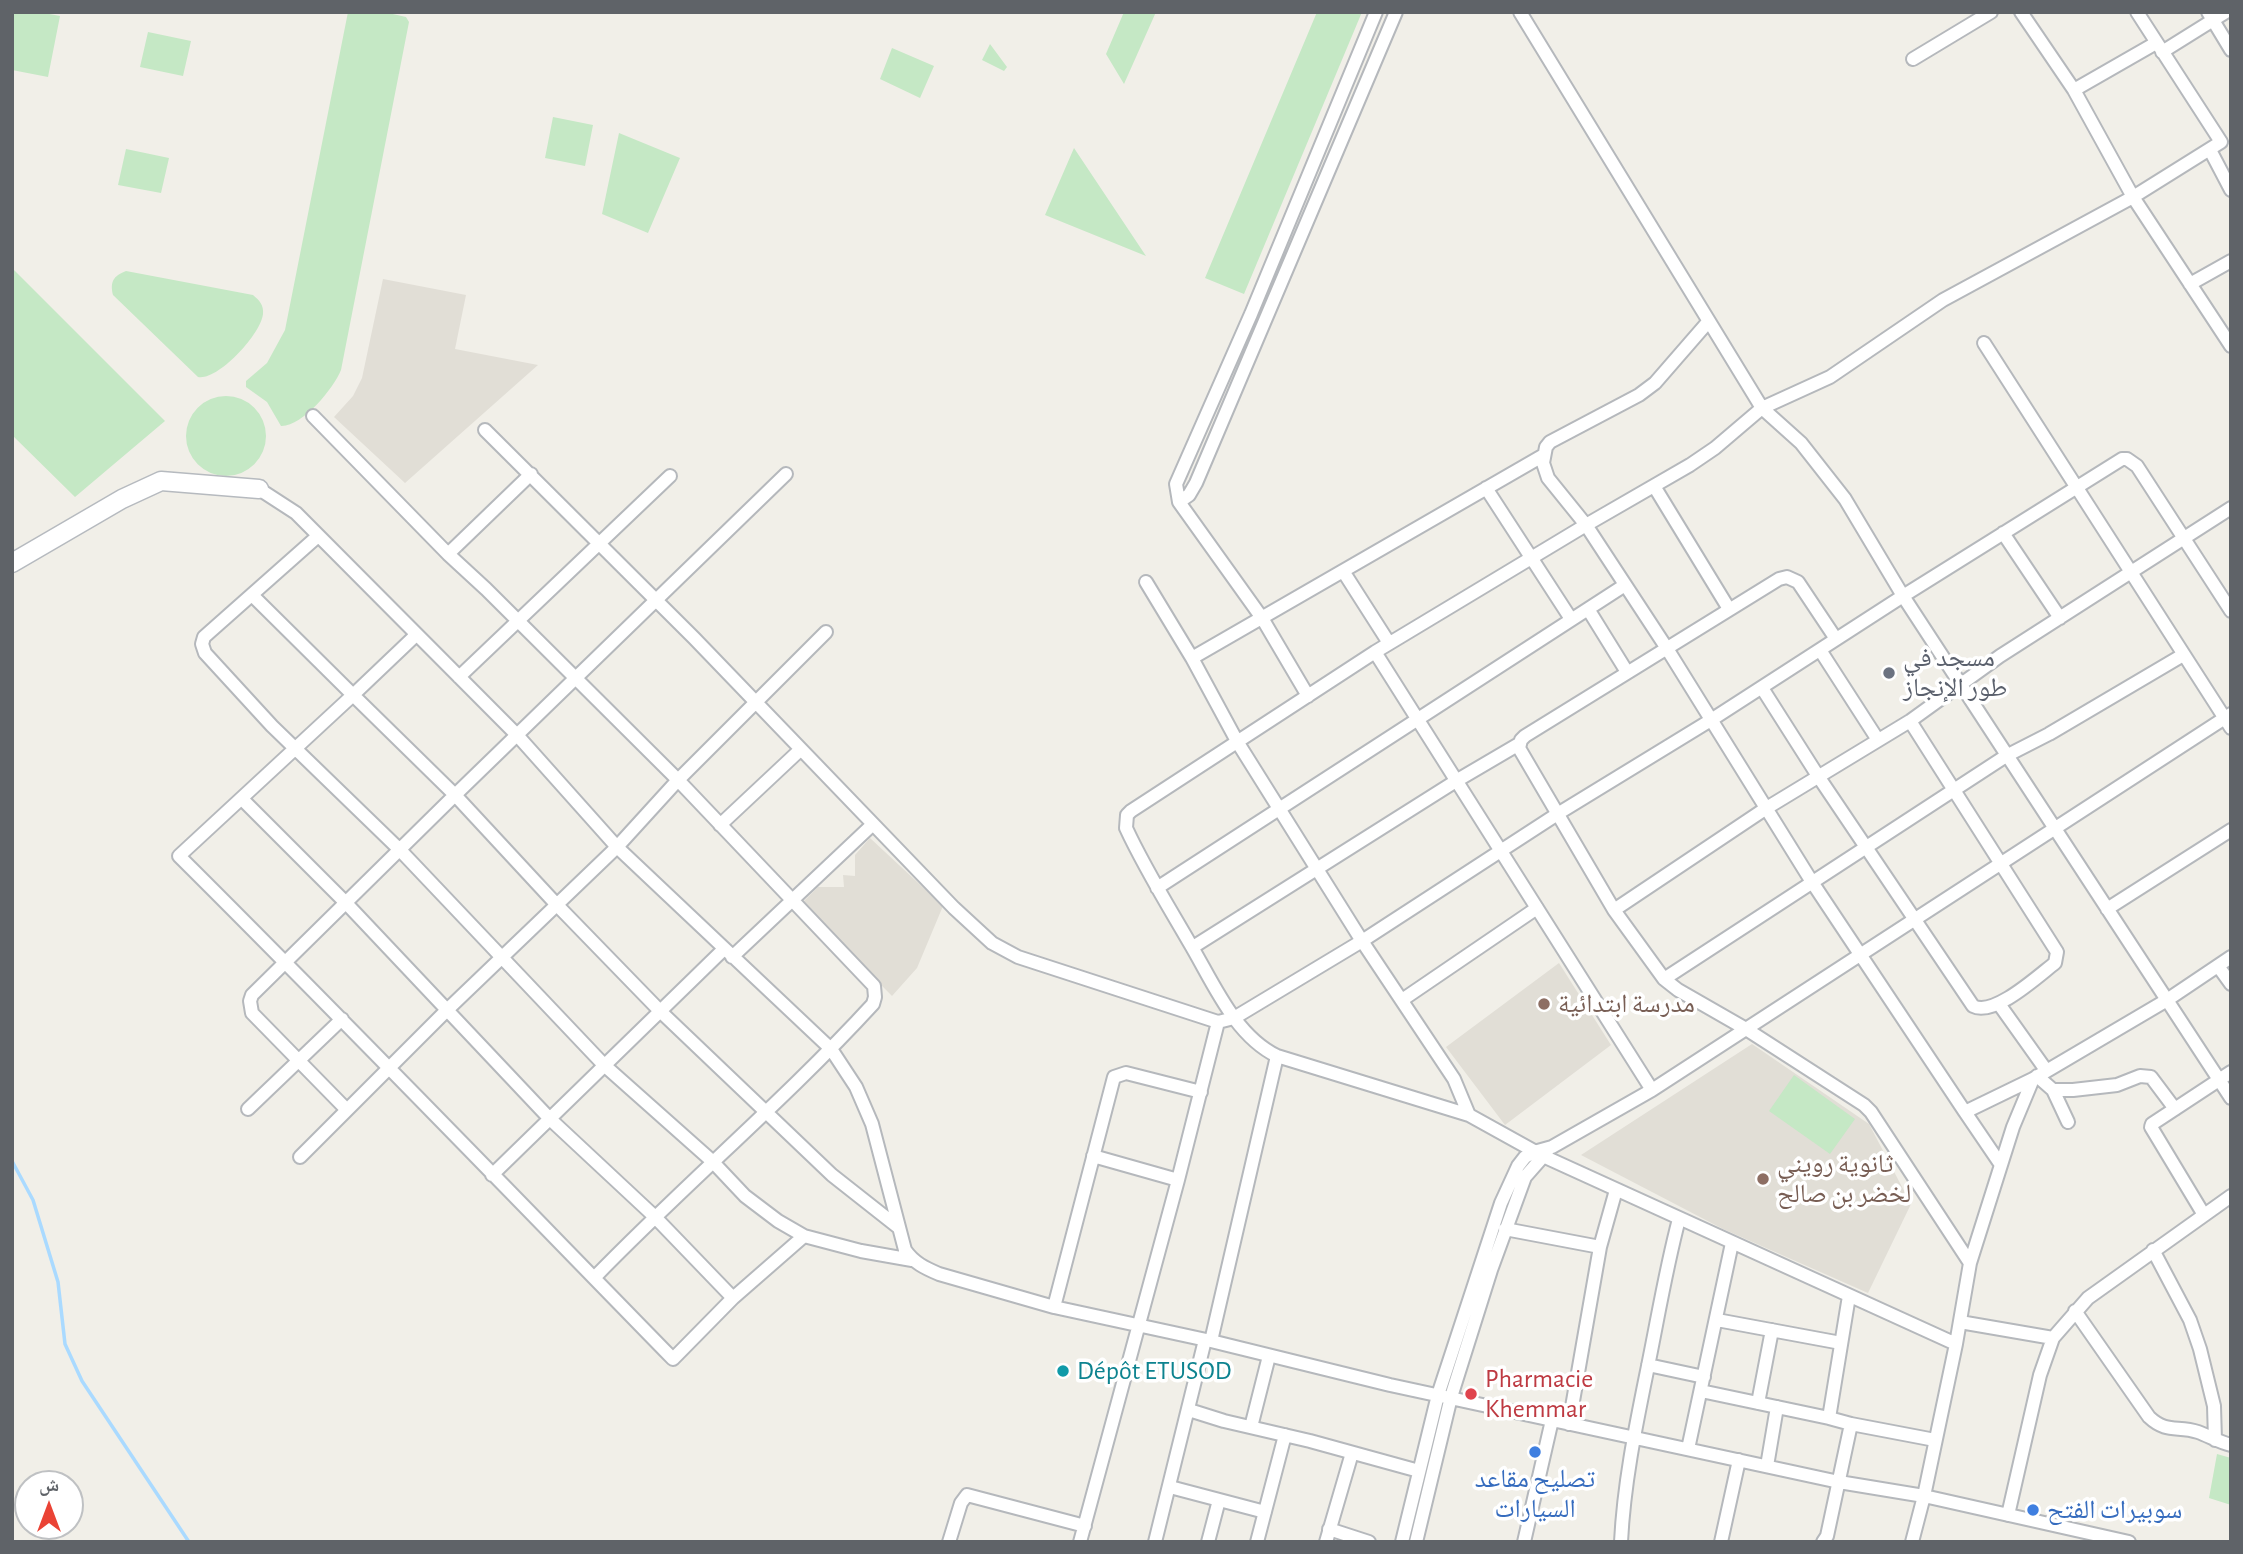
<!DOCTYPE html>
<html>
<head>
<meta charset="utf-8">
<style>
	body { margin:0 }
	#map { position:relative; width:2243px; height:1554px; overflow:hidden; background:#f1efe8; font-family:"Alegreya Sans","Noto Naskh Arabic",sans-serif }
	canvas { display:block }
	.frame { position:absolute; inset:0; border:14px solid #5f6368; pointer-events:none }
	.north { position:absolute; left:14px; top:1470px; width:70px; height:70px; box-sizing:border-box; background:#fff; border:2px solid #bfc1c3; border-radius:50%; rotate:0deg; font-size:19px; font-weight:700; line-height:28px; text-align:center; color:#5f6368 }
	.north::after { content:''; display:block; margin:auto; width:24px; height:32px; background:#ea4335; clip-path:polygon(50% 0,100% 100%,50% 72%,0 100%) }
</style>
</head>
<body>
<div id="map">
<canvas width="2243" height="1554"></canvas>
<div class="frame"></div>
<div class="north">ش</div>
</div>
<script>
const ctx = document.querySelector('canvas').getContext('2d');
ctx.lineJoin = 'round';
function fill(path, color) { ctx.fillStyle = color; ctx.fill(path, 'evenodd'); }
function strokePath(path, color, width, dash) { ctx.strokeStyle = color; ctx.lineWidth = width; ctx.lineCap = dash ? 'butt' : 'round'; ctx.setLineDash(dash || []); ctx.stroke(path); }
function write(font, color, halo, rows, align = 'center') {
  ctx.font = font + ' "Alegreya Sans","Noto Naskh Arabic",sans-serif'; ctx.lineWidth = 7; ctx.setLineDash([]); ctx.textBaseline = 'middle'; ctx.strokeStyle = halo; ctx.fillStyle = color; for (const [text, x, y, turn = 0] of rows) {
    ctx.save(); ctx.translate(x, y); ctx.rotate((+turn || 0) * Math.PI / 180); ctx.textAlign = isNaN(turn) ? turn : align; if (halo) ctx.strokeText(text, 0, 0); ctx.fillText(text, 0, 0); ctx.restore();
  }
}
fill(new Path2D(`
	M383 279 466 295 455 349 538 365 405 483 334 417 353 396 362 378Z
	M870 838 943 906 917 968 892 996 801 904 818 887H844L843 875 855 876V855Z
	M1559 963 1611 1045 1505 1125 1446 1047Z
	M1752 1044 1869 1124 1911 1204 1868 1293 1723 1229 1581 1155Z`), '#e1ded6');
fill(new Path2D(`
	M12 12H39L60 16 48 77 12 70Z
	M348 12H384L406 17 409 22 341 370C334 388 302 427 281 426L267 402 246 387V381L267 363 285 330Z
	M1124 12H1156L1124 84 1106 54Z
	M1317 12H1362L1244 294 1205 278Z
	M148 32 191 41 183 76 140 67Z
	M990 44 1007 67 1004 71 982 60Z
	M892 48 934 66 920 98 880 79Z
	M553 117 593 125 585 166 545 158Z
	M619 133 680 158 648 233 602 214Z
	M1074 148 1146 256 1045 215Z
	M126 149 169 158 161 193 118 185Z
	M12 268 165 421 75 497 12 435Z
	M126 271 253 295C259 300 264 305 263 314 261 334 218 381 198 377L113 295C110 282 113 276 126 271Z
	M186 436a40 40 0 1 1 80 0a40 40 0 1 1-80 0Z
	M1794 1075 1855 1119 1830 1154 1769 1111Z
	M2217 1454 2231 1458V1505L2209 1498Z`), '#c5e8c5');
strokePath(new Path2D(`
	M12 1161 33 1200 58 1282 65 1344 82 1381 189 1542`), '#aadaff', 3.5);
const street = new Path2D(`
	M1520 12 1762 408 1801 443 1845 499 1903 596 2231 1098
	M2021 12 2074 90 2133 197 2231 346
	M2208 12 2231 50
	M2162 52 2226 12
	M1913 59 1991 12
	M2074 90 2156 43
	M2210 150 2231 190
	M2190 284 2231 261
	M1708 322 1655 383 1639 395 1550 442 1546 447 1543 463 1548 478 1586 525 1666 647 1812 882 1965 1112 2033 1079
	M1984 343 2231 728
	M313 416 448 554 486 589 677 779 874 986 875 997 873 1004C785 1100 685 1184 594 1278
	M485 430 694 638 954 908 992 943 1018 957 1218 1022 1234 1018 1362 941 1559 813 1711 720 1903 596 2122 459H2127L2137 466 2231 611
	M1654 486 1729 609
	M1486 488 1571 619
	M259 489 296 513 517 735 617 847 831 1049 856 1087 872 1124 905 1250C914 1263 925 1268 939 1274L1054 1307 1211 1341 1390 1385 1839 1482 1924 1496 2129 1542
	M1179 502 1189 495 1196 483 1396 12
	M2003 533 2060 618
	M318 536 204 637 202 644 205 653 272 726 400 850 604 1065 712 1161 745 1196 778 1221 804 1236 861 1251 912 1260
	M448 554 531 474
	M1343 571 1389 643
	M1146 582 1192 658 1238 743 1362 941 1454 1079 1469 1115
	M252 595 353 695 179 856C346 1022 509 1191 673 1359L733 1298 804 1236
	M1588 609 1627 672
	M416 635 353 695 455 795 557 905 660 1011 832 1175 898 1227
	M1836 639 1798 582 1787 577 1779 579 1525 736 1521 740 1519 748 1614 910 1664 979 1678 990 1746 1029 1864 1105 1871 1112 1970 1263
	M1820 650 1878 740
	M1375 652 1652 1090
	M1192 658 1544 455
	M459 677 670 476
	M1762 688 1818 776 1973 1006C1994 1017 2038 976 2055 963L2057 952 1910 721
	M1308 696 1262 618 1179 502 1176 484 1251 314 1376 12
	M242 799 346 903 550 1119 654 1216 733 1298
	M720 825 800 750
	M1157 888 1625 585
	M2107 909 2231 830
	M1614 910 1765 809 1910 721 2000 656 2231 508
	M1193 947 1456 781 1519 744
	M732 957 872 825
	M2218 966 2231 984
	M1664 979 2006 756 2049 734 2183 655
	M1402 1000 1537 908
	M1999 1004 2046 1070
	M2037 1076 2053 1090H2073L2117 1085 2140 1076 2151 1077 2175 1109
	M2053 1090 2068 1122
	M248 1109 342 1019
	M347 1110 252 1013 250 1001 252 995 455 795 786 474
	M1965 1112 2001 1165
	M1093 1156 1178 1180
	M300 1157 447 1010 617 847 678 780 826 632
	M492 1175 724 949
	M2204 1215 2151 1127 2152 1124 2231 1072
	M1505 1229 1600 1247
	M2153 1250 2190 1320 2200 1349 2214 1406 2215 1440
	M1054 1307 1114 1077 1126 1073 1201 1092
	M2075 1311 2149 1417C2167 1434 2178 1425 2198 1432 2209 1436 2219 1442 2231 1445
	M1717 1320 1841 1343
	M1960 1322 2053 1338 2088 1298 2231 1196
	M1211 1341 1277 1056
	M1956 1344 1543 1156 1469 1115 1277 1056C1234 1035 1213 982 1189 942 1167 904 1144 867 1126 828L1127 815 1131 811 1375 652 1586 525 1690 465 1715 448 1762 408 1830 377 1943 300 2133 197 2221 142 2137 12
	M1648 1365 1704 1377
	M1701 1391 1829 1418
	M1758 1403 1772 1330
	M1189 1410 1224 1421 1310 1441 1419 1471
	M1569 1424 1600 1247 1616 1190
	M1851 1424 1935 1440
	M1251 1427 1269 1356
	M1688 1449 1732 1243
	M1767 1466 1777 1407
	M1170 1487 1265 1512
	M2008 1515 2040 1375 2053 1338
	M1329 1529 1369 1542
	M949 1542 961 1503 967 1495 1085 1526
	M1080 1542 1178 1180 1218 1022
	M1155 1542 1205 1340
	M1208 1542 1219 1500
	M1257 1542 1285 1435
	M1326 1542 1352 1453
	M1402 1542 1438 1395 1501 1203 1518 1166 1525 1157 1534 1152 1552 1147 1652 1090 2231 714
	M1416 1542 1451 1397 1491 1270 1525 1177 1547 1152
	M1524 1542 1552 1420
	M1621 1542C1624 1482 1636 1425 1648 1366 1658 1317 1666 1268 1679 1219
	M1721 1542 1739 1460
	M1823 1542 1827 1536 1851 1424 1829 1418 1849 1296
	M1912 1542 1924 1496 1956 1344 1970 1263 2013 1127 2033 1079 2167 1000 2231 957`);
const secondary = new Path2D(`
	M12 563 122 499 161 481 259 489`);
strokePath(street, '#b5b8bc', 16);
strokePath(secondary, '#b6babf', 21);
strokePath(street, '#fff', 12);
strokePath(secondary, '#fff', 18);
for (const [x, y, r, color] of [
	[1889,673,7,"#6b7280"],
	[1544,1004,7,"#8d6e63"],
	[1763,1179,7,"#8d6e63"],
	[1063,1371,7,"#0f9aa8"],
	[1471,1394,7,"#e0444e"],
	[1535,1452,7,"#3f7fe0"],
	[2033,1510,7,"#3f7fe0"]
]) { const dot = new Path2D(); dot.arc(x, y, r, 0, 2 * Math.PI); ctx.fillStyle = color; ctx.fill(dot); strokePath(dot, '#fff', 2.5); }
write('26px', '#5b616d', '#fff', [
	["مسجد في",1903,658],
	["طور الإنجاز",1903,688]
], 'left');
write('26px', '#785e54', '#fff', [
	["مدرسة ابتدائية",1558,1004],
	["ثانوية رويني",1777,1164],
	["لخضر بن صالح",1777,1194]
], 'left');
write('26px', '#0d838f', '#fff', [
	["Dépôt ETUSOD",1077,1371]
], 'left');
write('26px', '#be3a42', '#fff', [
	["Pharmacie",1485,1379],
	["Khemmar",1485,1409]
], 'left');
write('26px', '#366cbe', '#fff', [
	["تصليح مقاعد",1535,1479],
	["السيارات",1535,1509],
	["سوبيرات الفتح",2047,1510,"left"]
]);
</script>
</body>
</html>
